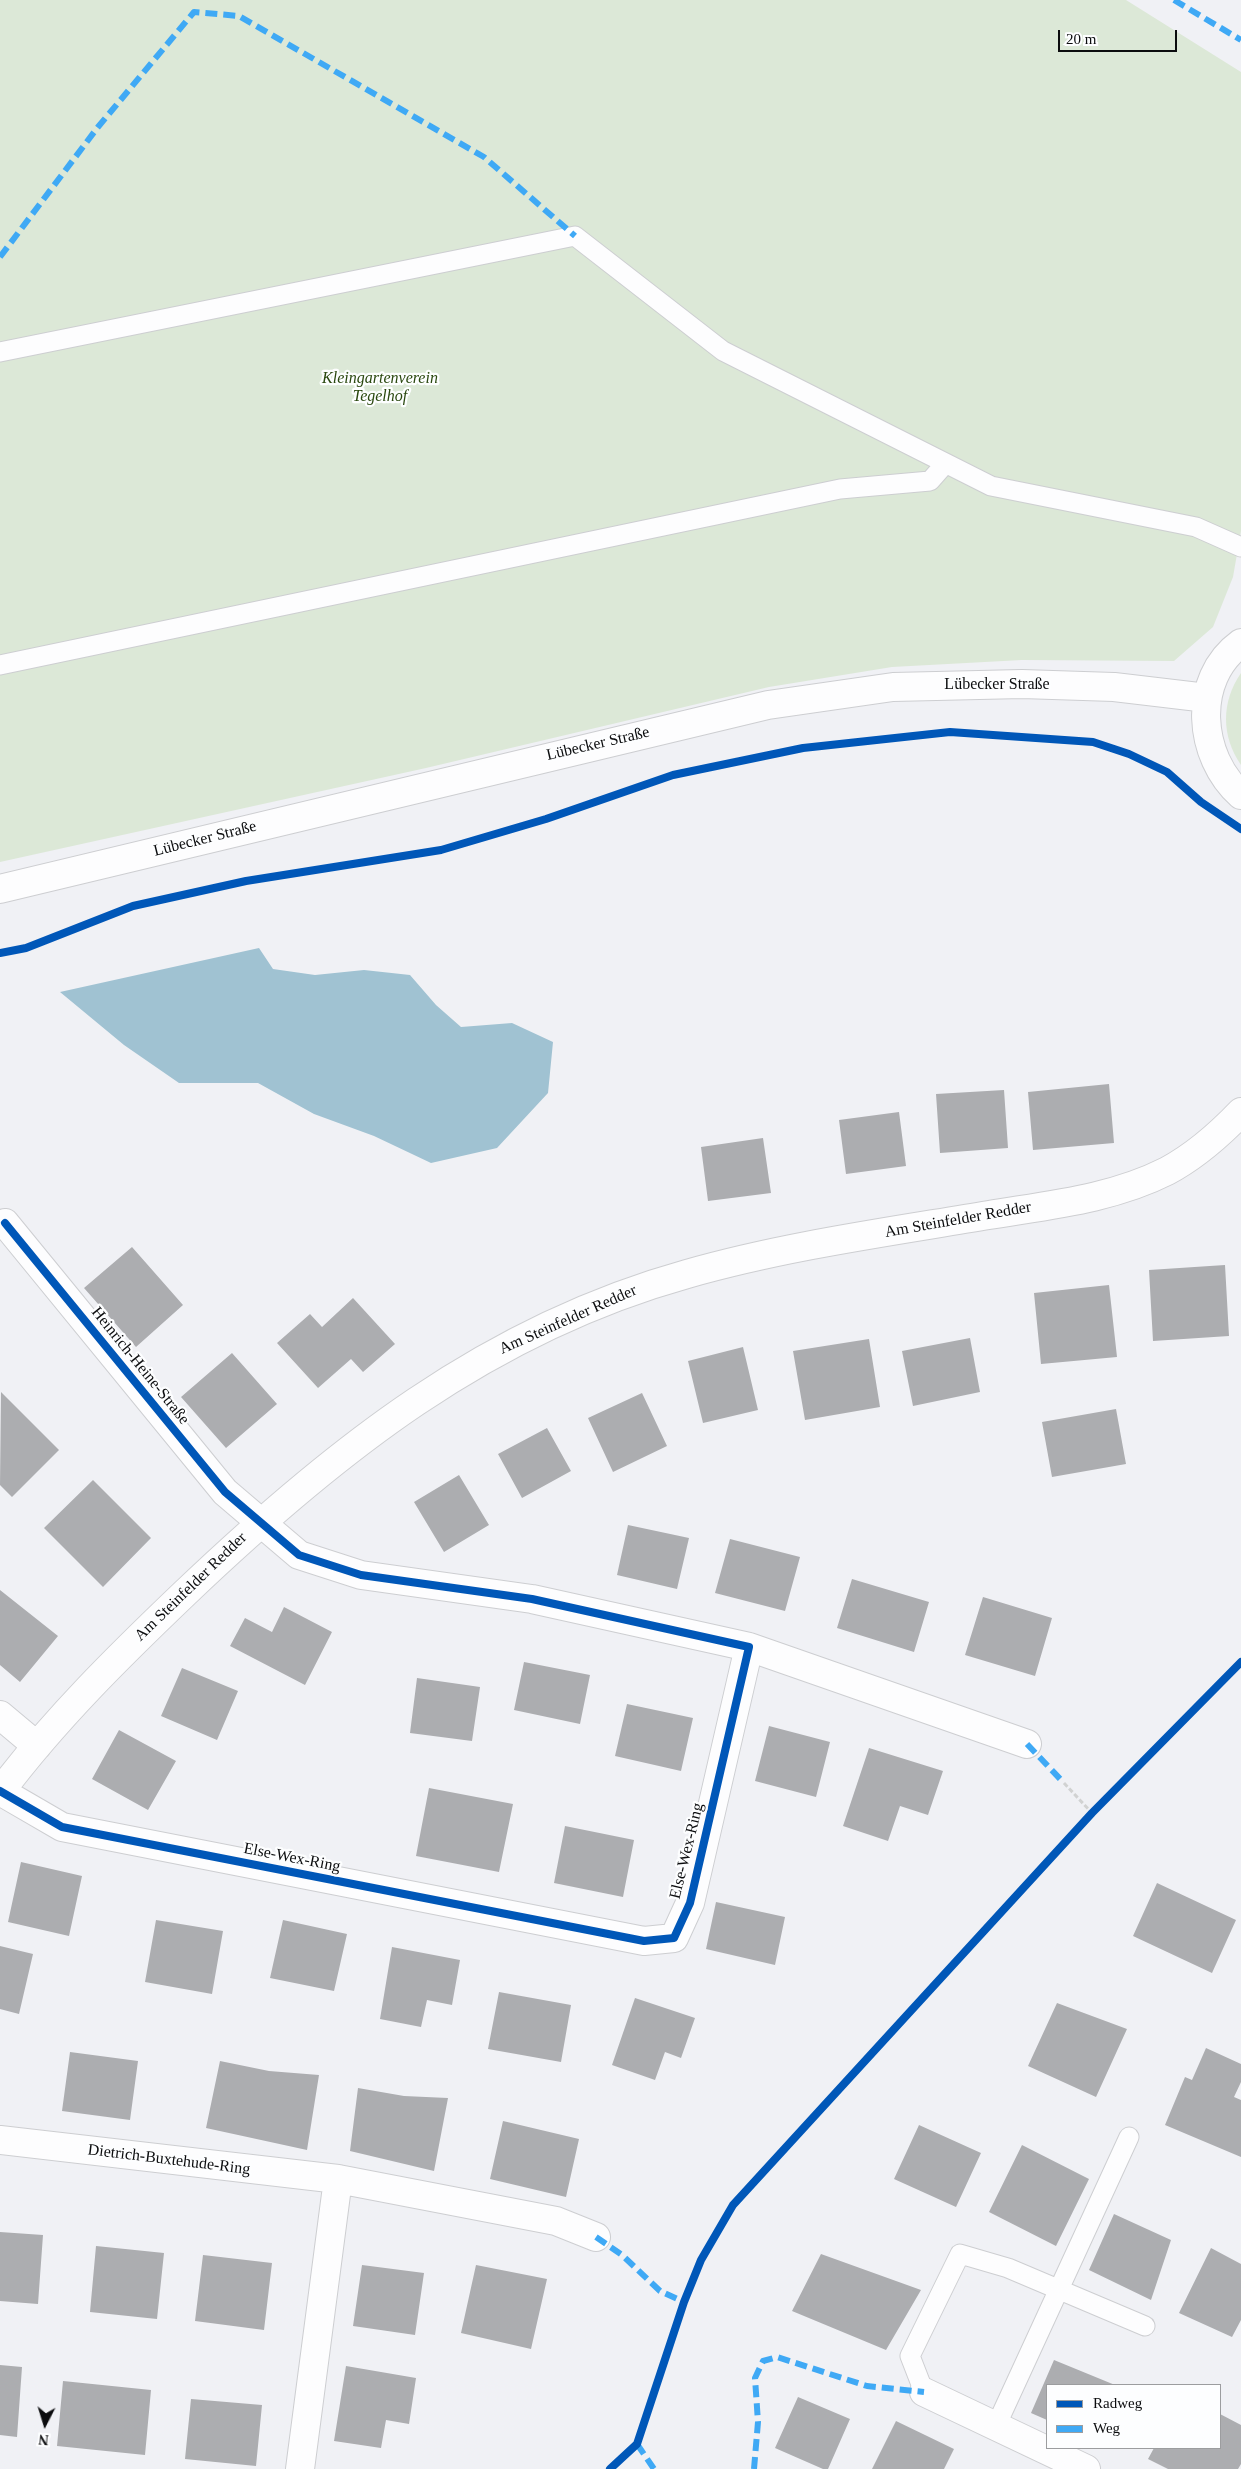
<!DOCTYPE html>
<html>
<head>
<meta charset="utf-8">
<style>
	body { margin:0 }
	#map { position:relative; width:1241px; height:2469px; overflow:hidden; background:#f0f1f5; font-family:Georgia,serif }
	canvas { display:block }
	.legend { position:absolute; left:1046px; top:2384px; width:175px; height:65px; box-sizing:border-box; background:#fdfeff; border:1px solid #9c9d9f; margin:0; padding:6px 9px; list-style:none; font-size:15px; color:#0b0c0e }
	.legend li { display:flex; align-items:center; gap:10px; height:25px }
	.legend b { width:25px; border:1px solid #9c9d9f }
	.north { position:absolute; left:20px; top:2399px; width:50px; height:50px; -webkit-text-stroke:4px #fdfeff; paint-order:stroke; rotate:185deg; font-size:14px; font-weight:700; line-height:20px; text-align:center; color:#0b0c0e }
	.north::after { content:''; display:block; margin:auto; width:18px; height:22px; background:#0b0c0e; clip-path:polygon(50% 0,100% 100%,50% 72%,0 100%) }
	.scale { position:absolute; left:1058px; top:30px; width:119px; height:22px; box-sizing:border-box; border:2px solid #0b0c0e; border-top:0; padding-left:6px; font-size:15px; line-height:18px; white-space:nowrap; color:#0b0c0e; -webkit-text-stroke:4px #fdfeff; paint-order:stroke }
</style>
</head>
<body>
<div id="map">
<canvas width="1241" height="2469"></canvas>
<ul class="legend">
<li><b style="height:6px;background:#0057b8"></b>Radweg</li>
<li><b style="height:6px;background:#3fa9f5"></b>Weg</li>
</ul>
<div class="north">N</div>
<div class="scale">20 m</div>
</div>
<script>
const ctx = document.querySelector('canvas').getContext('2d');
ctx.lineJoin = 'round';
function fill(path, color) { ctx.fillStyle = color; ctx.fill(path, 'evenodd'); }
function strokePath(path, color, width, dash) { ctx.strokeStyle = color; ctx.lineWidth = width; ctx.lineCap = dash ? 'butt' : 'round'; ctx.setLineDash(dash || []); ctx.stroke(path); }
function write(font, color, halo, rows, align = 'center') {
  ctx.font = font + ' Georgia,serif'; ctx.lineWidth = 4.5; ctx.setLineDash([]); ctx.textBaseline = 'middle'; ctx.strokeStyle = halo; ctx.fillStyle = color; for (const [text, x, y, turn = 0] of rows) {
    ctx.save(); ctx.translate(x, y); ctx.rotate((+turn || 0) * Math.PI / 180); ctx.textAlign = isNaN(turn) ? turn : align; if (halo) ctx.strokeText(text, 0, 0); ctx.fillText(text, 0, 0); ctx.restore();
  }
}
fill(new Path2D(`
	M0 0H1126L1241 72V531L1233 577 1213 627 1174 661 1022 660 892 667 769 687 426 768 0 862Z
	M1241 673V765C1221 736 1221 702 1241 673Z`), '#dce8d7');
fill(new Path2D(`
	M259 948 273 969 315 975 364 970 410 975 436 1005 461 1027 512 1023 553 1042 548 1093 497 1148 431 1163 374 1136 314 1114 258 1083H179L124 1045 60 992Z`), '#a0c2d2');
fill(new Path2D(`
	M1109 1084 1114 1143 1033 1150 1028 1092Z
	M1004 1090 1008 1148 940 1153 936 1094Z
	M899 1112 906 1166 846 1174 839 1120Z
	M763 1138 771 1193 708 1201 701 1147Z
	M132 1247 183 1305 136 1347 84 1288Z
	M1225 1265 1229 1336 1153 1341 1149 1270Z
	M1109 1285 1117 1357 1041 1364 1034 1293Z
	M353 1298 395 1344 363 1372 351 1359 318 1388 277 1343 310 1314 322 1327Z
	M970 1338 980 1392 913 1406 902 1351Z
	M869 1339 880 1407 805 1420 793 1351Z
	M743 1347 758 1410 703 1423 688 1361Z
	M232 1353 277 1404 226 1448 181 1397Z
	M1 1392 59 1450 12 1497 0 1485Z
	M642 1393 667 1446 613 1472 588 1418Z
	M1116 1409 1126 1464 1052 1477 1042 1422Z
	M547 1428 571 1471 522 1498 498 1454Z
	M459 1475 489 1525 444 1552 414 1502Z
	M93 1480 151 1538 103 1587 44 1528Z
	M628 1525 689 1538 677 1589 617 1575Z
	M730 1539 800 1557 785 1611 715 1593Z
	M852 1579 929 1602 914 1652 837 1628Z
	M0 1590 58 1636 20 1682 0 1665Z
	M983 1597 1052 1618 1035 1676 965 1655Z
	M284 1607 332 1632 305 1685 230 1646 245 1618 272 1632Z
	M524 1662 590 1675 580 1724 514 1710Z
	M182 1668 238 1691 217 1740 161 1716Z
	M417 1678 480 1687 472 1741 410 1733Z
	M627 1704 693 1718 681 1771 615 1756Z
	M769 1726 830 1742 816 1797 755 1781Z
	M119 1730 176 1761 148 1810 92 1779Z
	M869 1748 943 1771 928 1815 900 1806 888 1841 843 1826Z
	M429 1788 513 1804 499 1872 416 1856Z
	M565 1826 634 1840 623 1897 554 1883Z
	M21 1862 82 1876 69 1936 8 1922Z
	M1157 1883 1236 1920 1212 1973 1133 1936Z
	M716 1902 785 1917 775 1965 706 1949Z
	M156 1920 223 1931 212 1994 145 1982Z
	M283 1920 347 1934 334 1991 270 1978Z
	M0 1946 33 1954 19 2014 0 2009Z
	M392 1947 460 1960 452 2005 427 2000 421 2027 380 2019Z
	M499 1992 571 2005 561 2062 488 2049Z
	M635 1998 695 2018 681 2058 665 2052 655 2080 612 2065Z
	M1057 2003 1127 2029 1096 2097 1028 2066Z
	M1206 2048 1241 2064V2082L1234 2097 1241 2100V2157L1165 2125 1185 2077 1192 2080Z
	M70 2052 138 2061 130 2120 62 2111Z
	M220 2061 269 2071 319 2075 307 2150 206 2128Z
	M358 2088 404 2096 448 2098 434 2171 350 2151Z
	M503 2121 579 2139 566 2197 490 2179Z
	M919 2125 981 2153 956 2207 894 2179Z
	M1022 2145 1089 2179 1056 2246 989 2212Z
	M1114 2214 1171 2240 1151 2300 1089 2270Z
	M0 2232 43 2235 38 2304 0 2301Z
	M96 2246 164 2253 157 2319 90 2312Z
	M1211 2248 1241 2264V2320L1232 2337 1179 2313Z
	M821 2254 921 2290 886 2350 792 2311Z
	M203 2255 272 2263 264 2330 195 2321Z
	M362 2265 424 2273 415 2335 353 2326Z
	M476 2265 547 2279 531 2349 461 2333Z
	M1054 2360 1115 2385H1047V2420L1031 2413Z
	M0 2365 22 2367 17 2437 0 2435Z
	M346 2366 416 2378 409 2424 386 2420 381 2448 334 2441Z
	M63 2381 151 2390 145 2455 57 2446Z
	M798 2397 850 2419 828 2469H823L775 2448Z
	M191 2399 262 2405 256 2466 185 2459Z
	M1220 2414 1241 2425V2464L1238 2469H1168L1148 2459 1154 2448H1220Z
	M896 2421 954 2449 944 2469H872Z`), '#acadb0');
const service = new Path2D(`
	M0 352 575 236 723 351 991 486 1196 527 1241 547
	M0 665 840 489 930 481 945 464
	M924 2392 910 2356 960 2254 1008 2268 1145 2326
	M996 2426 1129 2137`);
const minor = new Path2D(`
	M749 1647 1027 1744
	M0 1715 37 1746
	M0 1791 62 1827 644 1941 674 1938 690 1903 749 1647 532 1599 361 1575 299 1555 225 1492 5 1223
	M0 1792C55 1719 119 1656 185 1593 333 1452 486 1330 687 1274 785 1246 888 1232 989 1215 1049 1205 1112 1199 1167 1171 1195 1156 1219 1135 1241 1112
	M0 2140 338 2179 300 2469
	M338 2179 556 2221 596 2237
	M924 2392 1086 2469`);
const primary = new Path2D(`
	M1241 643C1191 679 1198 757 1241 795
	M0 889 768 705 893 687 1022 684 1114 687 1207 698`);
strokePath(service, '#cdced1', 21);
strokePath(minor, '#cdced1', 30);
strokePath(primary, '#cdced1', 30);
strokePath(new Path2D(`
	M1064 1783 1092 1813`), '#d1d2d2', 3, [5, 2.5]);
strokePath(service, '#fdfdfe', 19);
strokePath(minor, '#fdfdfe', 28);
strokePath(primary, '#fdfdfe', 28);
strokePath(new Path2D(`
	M1174 0 1241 40
	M0 257 98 127 194 12 239 16 484 157 575 236
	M1027 1744 1064 1783
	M596 2237 622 2255 660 2291 684 2302
	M637 2444 654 2469
	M754 2469 758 2422 755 2378 763 2361 777 2357 867 2386 924 2392`), '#3fa9f5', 6, [12, 6]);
strokePath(new Path2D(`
	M0 953 26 948 133 906 246 881 441 850 546 819 673 775 803 748 950 732 1093 742 1129 754 1167 772 1201 802 1241 829
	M0 1791 62 1827 644 1941 674 1938 690 1903 749 1647 532 1599 361 1575 299 1555 225 1492 5 1223
	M610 2469 637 2444 684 2302 701 2260 733 2205 1092 1813 1241 1662`), '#0057b8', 8);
write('italic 16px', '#2a480f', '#fdfeff', [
	["Kleingartenverein",380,379],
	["Tegelhof",380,397]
]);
write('16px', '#0b0c0e', '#fdfeff', [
	["Lübecker Straße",997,685],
	["Lübecker Straße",598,744,-13],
	["Lübecker Straße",205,839,-14],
	["Am Steinfelder Redder",958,1220,-10],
	["Am Steinfelder Redder",568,1320,-24],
	["Heinrich-Heine-Straße",140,1366,51],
	["Am Steinfelder Redder",191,1587,-44],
	["Else-Wex-Ring",687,1851,-76],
	["Else-Wex-Ring",292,1858,11],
	["Dietrich-Buxtehude-Ring",169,2160,7]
]);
</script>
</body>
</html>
